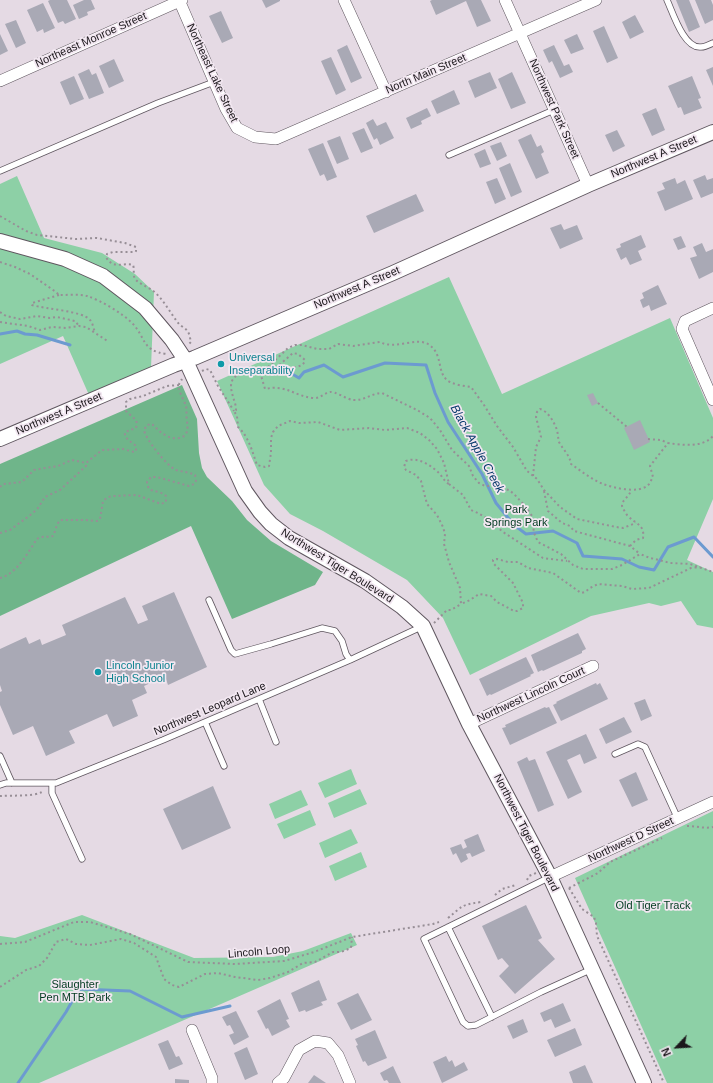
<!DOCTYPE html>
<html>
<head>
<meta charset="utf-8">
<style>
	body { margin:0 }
	#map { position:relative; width:713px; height:1083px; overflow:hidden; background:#e5dae4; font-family:Helvetica,sans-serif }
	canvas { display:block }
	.north { position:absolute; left:657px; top:1027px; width:40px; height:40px; -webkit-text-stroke:3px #f2e7f1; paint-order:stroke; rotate:245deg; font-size:11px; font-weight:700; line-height:16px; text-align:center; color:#1b171b }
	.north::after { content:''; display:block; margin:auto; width:14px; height:18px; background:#1b171b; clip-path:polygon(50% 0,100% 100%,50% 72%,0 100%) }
</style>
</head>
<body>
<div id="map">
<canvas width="713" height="1083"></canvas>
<div class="north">N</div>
</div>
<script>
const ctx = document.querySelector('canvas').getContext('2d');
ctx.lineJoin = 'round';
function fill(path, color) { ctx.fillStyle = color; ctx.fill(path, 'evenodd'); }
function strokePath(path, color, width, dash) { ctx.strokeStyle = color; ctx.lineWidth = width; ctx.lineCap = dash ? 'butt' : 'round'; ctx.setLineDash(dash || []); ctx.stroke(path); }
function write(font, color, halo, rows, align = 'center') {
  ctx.font = font + ' Helvetica,sans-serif'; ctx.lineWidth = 3.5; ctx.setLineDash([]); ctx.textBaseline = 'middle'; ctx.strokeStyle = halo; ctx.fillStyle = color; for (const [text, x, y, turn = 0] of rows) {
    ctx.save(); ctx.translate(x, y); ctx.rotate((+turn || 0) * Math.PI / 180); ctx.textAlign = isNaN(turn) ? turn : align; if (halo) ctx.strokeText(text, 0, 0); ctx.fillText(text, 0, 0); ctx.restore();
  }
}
fill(new Path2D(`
	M17 176 44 238 102 253 135 274 154 292 151 368 89 395 63 336 0 364V184Z
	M449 277 502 394 670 318 713 418V499L687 560 713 572V628L697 625 681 601 661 606 649 603 591 616 470 675 443 618 407 580 323 531 290 514 264 485 217 381Z
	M351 769 357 784 325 798 318 783Z
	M360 789 367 804 334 818 328 803Z
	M301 790 308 805 275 819 269 804Z
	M310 810 316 825 284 839 277 824Z
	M713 811V1083H667L575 878Z
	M351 829 358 843 325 858 319 843Z
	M361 852 367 867 335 881 329 866Z
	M82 915 194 958 273 957 303 951 351 933 357 945 39 1083H0V936L15 938Z`), '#8dd0a6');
fill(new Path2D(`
	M182 385 197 419 199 453 202 468 207 477 232 501 247 520 271 541 323 572 315 585 232 619 191 526 0 616V464Z`), '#6fb58a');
strokePath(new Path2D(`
	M0 334 17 331 25 334 37 335 70 345
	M287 371 299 378 304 372 324 365 343 377 385 363 426 365 435 393 448 422 482 474 496 503 514 525 526 534 553 531 577 543 583 556 622 559 639 567 654 570 668 547 694 537 713 557
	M18 1083 66 1012 79 989 130 991 182 1017 230 1006`), '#6c9ad0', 3);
fill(new Path2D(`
	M50 0H67L76 19 65 24 63 21 58 23 48 1Z
	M84 0H91L95 9 87 12 88 15 79 19 73 5Z
	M262 0H280V1L266 8Z
	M432 0H481L491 21 477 27 466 1 436 15 430 1Z
	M676 0H689L700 27 689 32Z
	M695 0H711L713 5V20L705 24Z
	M43 3 55 28 44 33 43 29 37 32 27 10Z
	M221 11 233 38 222 43 209 16Z
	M635 15 644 32 630 39 622 22Z
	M16 20 26 43 16 48 5 24Z
	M604 26 618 58 607 63 593 31Z
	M0 34 8 51 0 55Z
	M577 34 584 49 571 54 564 40Z
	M347 45 362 78 351 83 337 50Z
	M554 45 564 66 569 64 573 72 560 78 552 61 549 63 543 50Z
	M331 57 346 90 336 95 321 61Z
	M114 59 124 81 109 88 99 66Z
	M713 67V86L706 70Z
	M89 69 92 75 96 73 104 93 89 99 78 74Z
	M490 72 497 88 475 98 468 81Z
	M512 72 526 103 511 109 498 79Z
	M74 76 84 99 70 105 60 82Z
	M692 76 701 98 698 99 702 108 684 115 681 107 678 108 668 86Z
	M454 90 460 104 437 114 431 101Z
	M427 108 431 116 421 121 422 124 411 129 406 118Z
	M656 108 665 130 652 136 642 114Z
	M373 119 377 126 386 122 394 138 380 145 377 138 374 140 366 123Z
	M364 128 373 148 361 153 352 133Z
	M617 130 625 146 613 152 605 135Z
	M531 134 537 147 541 145 544 152 541 154 549 173 536 179 518 140Z
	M340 136 349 159 337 164 327 141Z
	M501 142 507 156 497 161 490 146Z
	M323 143 337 177 327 181 324 174 320 176 308 149Z
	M485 149 491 164 480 168 474 154Z
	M510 163 522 192 511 197 499 168Z
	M705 175 707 180 713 178V193L701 198 693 180Z
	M497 178 506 199 495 204 486 182Z
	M675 178 677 184 685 180 693 199 665 211 657 192 665 189 662 183Z
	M416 194 424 211 374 233 366 216Z
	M561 224 564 230 577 225 583 239 560 249 550 228Z
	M641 235 646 247 638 251 642 260 630 265 626 257 621 260 616 249 621 247 620 244Z
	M681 236 686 247 678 250 673 239Z
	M702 243 706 252 713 249V272L699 279 690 258 697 256 693 247Z
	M658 285 667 304 651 311 649 305 643 308 640 300 644 298 642 293Z
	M593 393 598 403 592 406 587 395Z
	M640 420 650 442 634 450 624 428Z
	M174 592 207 667 168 685 165 676 144 686 147 693 132 700 138 716 113 727 107 714 69 731 75 743 46 756 33 726 13 735 0 705V692L2 691 0 685V649L26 637 29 644 40 639 42 645 66 635 62 625 125 597 138 624 148 620 142 606Z
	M578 633 586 649 582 651V653L543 671 542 670 538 672 531 655Z
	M526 657 534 673 530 675 531 676 491 695 490 694 487 696 479 679Z
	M596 683 597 685 600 683 608 699 561 721 553 705 557 703 556 702Z
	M645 699 652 716 641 721 634 703Z
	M545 707 546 708 549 707 557 723 510 745 502 728 506 727 505 725Z
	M624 717 632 732 606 744 599 729Z
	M586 734 597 758 584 764 580 754 567 760 582 792 568 799 546 752Z
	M527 757 529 761 535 759 554 805 538 812 517 762Z
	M636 772 648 800 632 807 619 780Z
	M213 786 231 828 182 850 163 809Z
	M478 834 485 851 472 857 470 853 466 854 468 859 461 863 456 853 453 855 450 848 461 844 463 849 467 847 464 840Z
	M526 905 542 938 538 940 555 959 515 994 499 976 509 966 502 958 498 960 482 926Z
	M319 980 327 1000 321 1002 323 1005 306 1012 305 1010 299 1012 291 993Z
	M358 993 372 1020 351 1030 337 1003Z
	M280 999 289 1019 286 1020 290 1027 272 1036 268 1028 266 1029 257 1011Z
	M563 1003 571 1021 555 1028 551 1019 544 1022 540 1013Z
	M236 1011 249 1037 234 1045 229 1035 234 1033 230 1025 227 1026 222 1017Z
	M523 1019 528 1032 513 1039 507 1026Z
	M575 1028 582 1045 555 1057 547 1040Z
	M375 1030 387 1058 368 1066 365 1061 363 1062 356 1046 358 1045 355 1039Z
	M168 1040 176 1057 179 1056 183 1064 169 1070 158 1044Z
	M247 1047 258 1074 245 1080 234 1053Z
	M446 1056 449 1062 452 1060 455 1067 464 1062 468 1070 442 1083 433 1062Z
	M585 1065 593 1083H573L569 1072Z
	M393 1066 401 1083H389L387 1080 384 1081 380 1073Z
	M314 1075 326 1083H308Z
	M175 1079 189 1080V1083H175Z`), '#a9a9b5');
const service = new Path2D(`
	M667 0C673 13 684 49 701 47 705 47 709 45 713 43
	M449 155 554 110
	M0 171 158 103 214 82
	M209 600 231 650 235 654 271 644 322 628 335 631 342 641 346 654 350 660
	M259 699 276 742
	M205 722 224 766
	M615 754 638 744 645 747 678 819
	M0 756 12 783
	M52 783V793L82 859
	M0 785 6 783H56L163 740 350 660 423 626
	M550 877 424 939 463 1022 468 1026 476 1025 541 992 592 969
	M448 927 492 1017`);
const minor = new Path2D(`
	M179 0 226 109 237 128 255 137 276 139 596 0
	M344 0 386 92
	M505 0 588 185
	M0 81 182 0
	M713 308 685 321 682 329 713 400
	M469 724 593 666
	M550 877 713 802
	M192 1030 212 1078V1083
	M278 1083 284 1078 299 1050 315 1041 328 1043 338 1055 350 1083`);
const tertiary = new Path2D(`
	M0 241 65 259 103 276 145 308 172 340 186 361 245 491 260 512 271 524 289 538 365 581 402 607 423 626 469 724 550 877 644 1083
	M0 439 174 365 194 358 393 273 588 185 713 132`);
strokePath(service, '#5f565f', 7);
strokePath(minor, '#5f565f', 12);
strokePath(tertiary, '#5f565f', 16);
strokePath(new Path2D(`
	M0 216 26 231 37 235 76 239 97 238 125 243 136 247V251L135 252H113L107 254 106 257C113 270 123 262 133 265 135 270 132 276 136 280 140 284 146 286 152 290 163 298 170 313 179 324 182 327 187 329 188 332 190 335 190 339 191 342L189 344
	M0 262 15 267 30 274 56 292 59 295C68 295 78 294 87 296 100 300 122 313 132 323 146 337 141 351 167 354
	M59 295 32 303V305C45 309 83 311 90 320 93 323 93 328 95 332
	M0 312 6 316 20 319 37 316 50 318 57 317 75 321 79 326
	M0 322 28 326 40 330 52 327 66 328 79 326 86 327 109 342
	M268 367 288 348 295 345H302L317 349H329L338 344 353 346 380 342C394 350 416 337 428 344 445 355 435 374 450 382 456 385 464 386 471 387L484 405 497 426 513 447 527 471 537 479 544 490 560 507 577 519 616 527 623 528 636 523
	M260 370C254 369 250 370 244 372 224 379 232 391 236 407V410L234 411 237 416 238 427C249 437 252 451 257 465L265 467 269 466 271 453V438L273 432 278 426 290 421 299 423 318 422 340 430 369 428 385 430 407 428 420 433 429 440 437 449 444 463 449 484C445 482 443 478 440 474 432 466 418 456 406 461L404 467 406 470 416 475 421 481 427 504 437 515 443 527 445 534 444 544 449 562 460 588 461 604 470 600 479 594 491 596 497 602 514 611H517L523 608V603L513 583 493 563V560L497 559 508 562H518L528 568 553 573 581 593 585 592 590 588 598 584 622 586 632 589 649 588 691 568 700 567
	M284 370C291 366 303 369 305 360L298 354 293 353 277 367 264 368 260 370V372L265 389C286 384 294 396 313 398 320 399 324 393 330 392 335 391 346 399 353 400 364 401 372 393 382 393L417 410 430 418 440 430 452 450 469 466 473 476 479 483 485 486H493L509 490 514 494 526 507 532 516 534 533 538 542 561 554 573 565 583 569H612L622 565 640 554 650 558 655 559 670 563 690 564 713 572
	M202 371 206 369 210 370 218 386 234 411
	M598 403 627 427
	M648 439 661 440 668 443
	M533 476 536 447 541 437 536 417 537 412 540 409C548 411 554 422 557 430 558 434 558 438 559 442 563 450 570 455 571 464 581 471 591 479 603 484 614 488 639 494 648 485 650 484 651 480 653 477L650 466 668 443C682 445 703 448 713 436
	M449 484 463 495 471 510 478 513 488 519 492 524 496 526 503 532 543 558 567 561
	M0 487 3 484 22 482 34 470 45 468 58 466 72 460 86 463 102 450 123 449 134 452 136 451V446C131 441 124 439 125 432L136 428 137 424 136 420 126 411V402L130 399 143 396 167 386 179 385
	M544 491 548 511 562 523 570 526 574 531 630 546 640 554
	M0 533 10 530 33 513 38 508 45 497 60 490 86 466V463
	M630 546 636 540 643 538C645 524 635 524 627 515 625 512 623 509 622 506 622 499 629 498 631 490
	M0 578C17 574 28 552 37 539L40 537C58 536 51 539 58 523L60 520H85L97 521 100 519 103 501 108 497 113 496 137 495 161 504 166 502V496C157 488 148 495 147 482L151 477H157L189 486 194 484 196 481 195 475C189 472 183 472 176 470 167 466 146 440 144 430L147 425 152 424C159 431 168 440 179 438 188 436 188 430 187 421 186 416 187 411 186 406 184 400 178 391 179 385 179 383 181 381 182 379
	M434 623 447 610H451L461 604
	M0 796C13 795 32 797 42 792L43 790
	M687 826C696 826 705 829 713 827
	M527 880 529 876 536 873
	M569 888 582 909 594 917 596 923 597 936 664 1083
	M569 888 598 873 610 862 662 838
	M495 895 502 889 516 885
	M448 918C463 906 460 905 481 902
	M0 944 25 942 74 922H90L130 934 188 962 235 964 284 961 314 952 352 937 433 924 439 922
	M0 987 26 970 39 966 47 958 56 942 66 939 76 944 90 945 121 939 134 943 156 957 164 979 172 985 179 987 205 974 218 973 235 977 258 980 270 978 288 972 303 963 315 962 333 952H341L351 948 352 937`), '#978e96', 2, [2, 3]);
strokePath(service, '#fff', 5.5);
strokePath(minor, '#fff', 11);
strokePath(tertiary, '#fff', 14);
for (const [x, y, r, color] of [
	[221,364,4,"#0f9aa8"],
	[98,672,4,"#0f9aa8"]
]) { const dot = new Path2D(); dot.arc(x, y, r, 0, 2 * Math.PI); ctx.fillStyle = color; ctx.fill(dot); strokePath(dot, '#f2e7f1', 1.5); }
write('11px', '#1b171b', '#f2e7f1', [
	["Northeast Monroe Street",91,40,-24],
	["Northeast Lake Street",212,73,65],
	["North Main Street",426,74,-23],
	["Northwest Park Street",554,109,66],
	["Northwest A Street",654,157,-23],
	["Northwest A Street",357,288,-23],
	["Northwest A Street",59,414,-23],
	["Northwest Tiger Boulevard",337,566,32],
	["Northwest Lincoln Court",531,695,-25],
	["Northwest Leopard Lane",210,709,-23],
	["Northwest Tiger Boulevard",526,833,63],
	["Northwest D Street",631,840,-25],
	["Lincoln Loop",259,952,-5]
]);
write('11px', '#0d838f', '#f2e7f1', [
	["Universal",229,358],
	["Inseparability",229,371],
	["Lincoln Junior",106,666],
	["High School",106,679]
], 'left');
write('11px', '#003a1f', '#f2e7f1', [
	["Park",516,510],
	["Springs Park",516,523],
	["Old Tiger Track",653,906],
	["Slaughter",75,985],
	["Pen MTB Park",75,998]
]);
write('italic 12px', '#06386a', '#f2e7f1', [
	["Black Apple Creek",477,449,61]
]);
</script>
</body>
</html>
